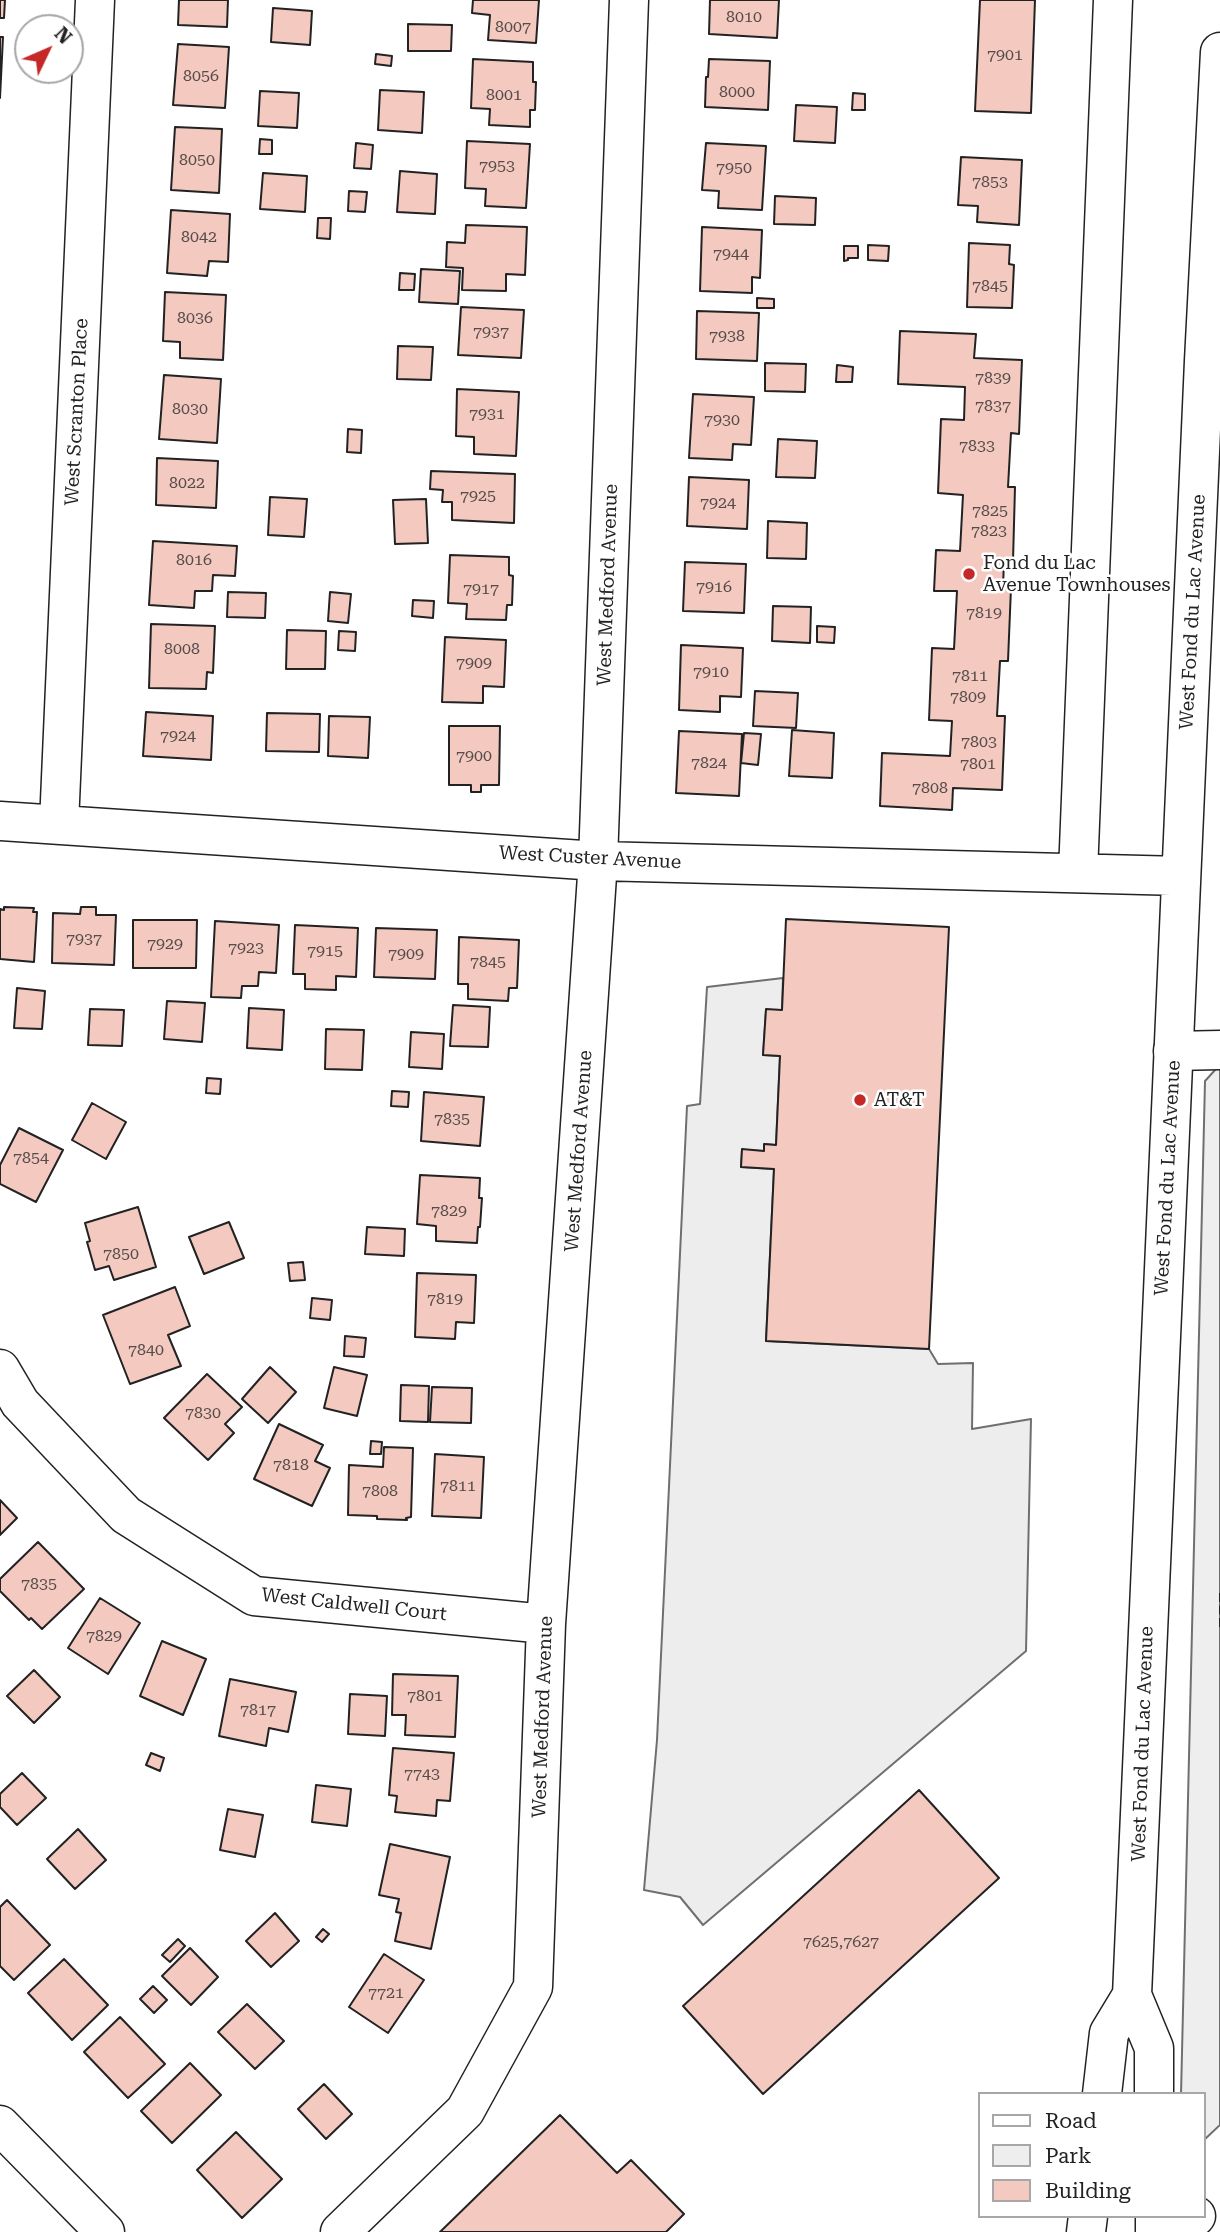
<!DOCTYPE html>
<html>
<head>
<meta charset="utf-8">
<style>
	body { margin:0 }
	#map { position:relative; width:1220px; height:2232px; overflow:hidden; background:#fff; font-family:"Roboto Serif",serif }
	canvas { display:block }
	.legend { position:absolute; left:978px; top:2092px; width:228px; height:126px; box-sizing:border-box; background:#fff; border:2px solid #a7a7a7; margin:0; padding:9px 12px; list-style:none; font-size:21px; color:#222 }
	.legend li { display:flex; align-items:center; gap:14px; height:35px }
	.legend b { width:35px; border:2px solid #a7a7a7 }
	.north { position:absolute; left:14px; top:14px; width:70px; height:70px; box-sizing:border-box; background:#fff; border:2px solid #a7a7a7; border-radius:50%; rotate:46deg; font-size:19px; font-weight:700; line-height:28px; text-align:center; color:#222 }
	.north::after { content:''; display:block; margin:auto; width:24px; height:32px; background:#c62828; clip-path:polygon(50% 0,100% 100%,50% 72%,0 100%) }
</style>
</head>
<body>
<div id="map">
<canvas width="1220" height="2232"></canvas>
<ul class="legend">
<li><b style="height:9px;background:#fff"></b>Road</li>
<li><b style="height:19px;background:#eee"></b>Park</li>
<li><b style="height:19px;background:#f3c9c0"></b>Building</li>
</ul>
<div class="north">N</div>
</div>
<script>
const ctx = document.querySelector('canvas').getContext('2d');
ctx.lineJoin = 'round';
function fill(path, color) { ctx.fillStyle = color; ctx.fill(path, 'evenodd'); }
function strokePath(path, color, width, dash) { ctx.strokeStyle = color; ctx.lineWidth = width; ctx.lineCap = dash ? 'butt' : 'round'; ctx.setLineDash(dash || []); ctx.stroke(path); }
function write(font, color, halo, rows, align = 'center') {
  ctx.font = font + ' "Roboto Serif",serif'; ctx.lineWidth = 5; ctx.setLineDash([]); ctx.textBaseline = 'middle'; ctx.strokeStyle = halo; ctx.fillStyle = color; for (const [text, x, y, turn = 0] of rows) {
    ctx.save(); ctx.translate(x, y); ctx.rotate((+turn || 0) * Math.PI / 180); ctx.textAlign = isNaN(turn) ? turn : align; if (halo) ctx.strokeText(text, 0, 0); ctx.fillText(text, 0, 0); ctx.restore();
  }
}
const green = new Path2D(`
	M1216 1069H1220V2125L1204 2140V2094H1181L1205 1081Z`);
fill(green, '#eee');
strokePath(green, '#6f6f6f', 2);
const parking = new Path2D(`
	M783 978 782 1010H766L763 1055 780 1056 776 1145 765 1144 764 1151 742 1150 741 1167 774 1169 766 1341 929 1349 938 1364 973 1363 972 1429 1031 1419 1026 1651 703 1925 680 1897 644 1890 657 1740 687 1106 700 1104 707 987Z`);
fill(parking, '#ededed');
strokePath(parking, '#6f6f6f', 2);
const building = new Path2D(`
	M0 0H5L4 18H0Z
	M179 0H228L227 27 178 25Z
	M473 0H539L536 43 488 40 490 15 472 13Z
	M710 0H779L777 38 709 34Z
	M980 0H1035L1031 113 975 111Z
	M273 8 312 11 310 45 271 42Z
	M408 24 452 25 451 51H408Z
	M0 37H3L0 98Z
	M178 44 229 47 225 108 173 105Z
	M376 54 392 56 391 66 375 64Z
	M473 59 533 62V82H536L535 110H530V127L489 125 490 109 471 108Z
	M709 59 770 61 768 110 705 107 706 77H708Z
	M380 90 424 92 422 133 378 130Z
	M260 91 299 93 297 128 258 126Z
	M853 93 865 94V110H852Z
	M796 105 837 107 835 143 794 141Z
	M175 127 222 129 219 193 171 190Z
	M260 139 272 140V154H259Z
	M467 141 530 144 526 208 485 206 486 189 465 188Z
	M356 143 373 145 371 169 354 168Z
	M706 143 766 146 762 210 718 208 719 191 702 190Z
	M961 157 1022 160 1019 225 977 222 978 206 958 205Z
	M400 171 437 174 435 214 397 212Z
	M263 173 307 176 305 212 260 209Z
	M349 191 367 192 365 212 348 211Z
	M775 196 816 198 815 225 774 224Z
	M171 210 230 214 228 262 209 261 207 276 167 273Z
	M318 218H331L330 239 317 238Z
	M466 225 527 227 525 275 506 274V291L462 290 463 268 446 267 447 242 465 243Z
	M702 227 762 230 760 278 752 277V293L700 291Z
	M969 243 1010 245 1009 264 1014 265 1012 308 967 307Z
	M868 245 889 246 888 261 868 260Z
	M844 246H858V258H848V260L844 261Z
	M421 269 460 271 458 304 419 302Z
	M400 273 415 274 414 290H399Z
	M165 292 226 295 223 360 180 358V342L163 341Z
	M757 298 774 299V308H757Z
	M461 307 524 310 521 358 458 355Z
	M697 311 759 313 757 361 696 359Z
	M900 331 976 334 974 358 1022 360 1019 434 1011 433 1008 487H1015L1013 561H1004L1003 587 1011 588 1008 661H1000L997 716H1005L1002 790 953 788 952 810 880 806 882 753 950 756 952 721 929 720 932 648 954 649 957 591H934L936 550 960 551 963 495 938 493 941 419 964 420 965 387 898 384Z
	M398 346 433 347 431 380 397 379Z
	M765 363 806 364 805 392 765 391Z
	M837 365 853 367 852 382H836Z
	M164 375 221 379 217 443 159 439Z
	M457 389 519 392 516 456 474 454V437L456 436Z
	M693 394 754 397 751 445 733 444 732 460 689 458Z
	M348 429 362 430 361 453 347 452Z
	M778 439 817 441 815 478 776 477Z
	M157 458 218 461 216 508 156 505Z
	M431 471 515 474 514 523 452 520V502H442L443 490 430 489Z
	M689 477 749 480 747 529 687 526Z
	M270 497 307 499 304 537 268 535Z
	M426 499 428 543 395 544 393 500Z
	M768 521 807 523 806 559 767 558Z
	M153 541 237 546 235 576 213 575 212 591H195L194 608 149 605Z
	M450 555 509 557V575L513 576 512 605H507L506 620 466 619 467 604 448 603Z
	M685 562 746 564 744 613 683 611Z
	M228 592 266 593 265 618 227 617Z
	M330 592 351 594 348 623 328 621Z
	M413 600 434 601 433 618 412 616Z
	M773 606 811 607 810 643 772 641Z
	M151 624 215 626 213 673 207 672 206 689 149 688Z
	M817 626 835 627 834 643 817 642Z
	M287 630 326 631 325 669H286Z
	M339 631 356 632 355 651 338 650Z
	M445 637 506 640 504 687 483 686V703L442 702Z
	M681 645 743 648 741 697 720 696V712L679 710Z
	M755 691 798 693 796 728 753 726Z
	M146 712 213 716 211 760 143 756Z
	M267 713 320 714 319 752 266 751Z
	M329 716 370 717 368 758 328 756Z
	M449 726H500L499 785H481V792H471V785H449Z
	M792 730 834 733 832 778 789 776Z
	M679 731 742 734 739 796 676 793Z
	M744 733 761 734 758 765 741 763Z
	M4 907 34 908 33 912H37L34 962 0 959V909L4 910Z
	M81 907H96V915H116L114 965 52 963 53 913 80 914Z
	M786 919 949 927 929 1349 766 1341 774 1169 741 1167 742 1149 764 1151V1144L776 1145 780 1056 763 1055 766 1009 782 1010Z
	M133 920H197L196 968H133Z
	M215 921 279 925 276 973 259 972 258 986H242L241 998 211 997Z
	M295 925 358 928 356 977 336 976V990L305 989V974H293Z
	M376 928 437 930 435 979 374 977Z
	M459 937 519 940 517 988H509L508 1001 468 999V984H458Z
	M17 988 45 991 42 1029 14 1028Z
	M167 1001 205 1003 202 1042 164 1039Z
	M453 1005 490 1007 488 1047 450 1046Z
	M249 1008 284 1010 282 1050 247 1048Z
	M90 1009 124 1010 122 1046 88 1045Z
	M326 1029 364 1030 362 1070 325 1069Z
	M411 1032 444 1034 442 1069 409 1067Z
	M207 1078 221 1079 220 1094 206 1093Z
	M392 1091 409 1092 408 1107 391 1106Z
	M424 1092 484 1097 480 1146 421 1141Z
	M92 1103 126 1122 106 1159 72 1140Z
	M19 1128 63 1150 36 1202 0 1184V1165Z
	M420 1175 480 1178 479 1198H482L480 1227H478L477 1243 436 1241V1226L417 1224Z
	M138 1207 156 1267 114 1280 109 1266 95 1270 87 1242 90 1241 85 1223Z
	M229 1222 244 1258 204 1274 189 1237Z
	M367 1227 405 1229 404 1256 365 1254Z
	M303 1262 305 1280 290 1281 288 1263Z
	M417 1273 476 1275 474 1323 456 1322 455 1339 415 1337Z
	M175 1287 190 1326 168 1335 181 1366 130 1384 103 1315Z
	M312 1298 332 1300 330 1320 310 1318Z
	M345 1336 366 1338 364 1357 344 1356Z
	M270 1367 296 1392 268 1423 242 1399Z
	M334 1367 367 1375 357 1416 324 1408Z
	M207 1374 242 1407 225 1424 234 1433 208 1460 164 1418Z
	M401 1385 429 1386 428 1422 400 1421Z
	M432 1387 472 1388 471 1423 430 1422Z
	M279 1424 323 1445 315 1461 330 1468 312 1506 254 1479Z
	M371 1441 382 1442 381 1454H370Z
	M384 1447 413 1448 411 1517 406 1518 407 1520 377 1519V1516L348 1515 349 1465 383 1467Z
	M435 1454 484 1457 481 1518 432 1516Z
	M0 1500 17 1518 0 1535Z
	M38 1542 84 1589 42 1629 31 1618 29 1620 0 1591V1579Z
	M100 1598 140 1623 108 1674 68 1648Z
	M162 1641 206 1659 183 1715 140 1696Z
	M34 1670 60 1697 34 1723 7 1696Z
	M393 1674 458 1676 455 1737 405 1735 406 1715H392Z
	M230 1679 296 1692 288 1732 269 1728 266 1746 219 1736Z
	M350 1694 387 1696 385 1736 348 1734Z
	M393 1748 454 1753 450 1801 437 1800 436 1816 395 1812 397 1796 389 1795Z
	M151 1753 164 1758 160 1771 146 1765Z
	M22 1773 46 1798 17 1825 0 1807V1794Z
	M316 1785 351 1789 347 1826 312 1822Z
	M919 1790 999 1878 763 2094 683 2006Z
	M228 1809 263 1815 255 1857 220 1850Z
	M78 1829 106 1860 75 1889 47 1859Z
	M390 1844 450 1857 431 1949 395 1941 401 1913 396 1912 399 1899 379 1895Z
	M7 1900 50 1945 14 1980 0 1966V1907Z
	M275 1913 299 1941 271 1967 246 1941Z
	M323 1929 329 1934 322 1942 316 1937Z
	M178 1939 185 1946 170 1962 162 1955Z
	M190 1948 218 1977 191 2005 162 1976Z
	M384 1954 424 1980 388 2033 349 2007Z
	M64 1959 108 2005 72 2040 28 1993Z
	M153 1986 167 2000 154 2013 140 1999Z
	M247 2004 284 2041 255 2069 218 2032Z
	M120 2017 165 2064 128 2098 84 2052Z
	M190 2063 221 2095 172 2143 141 2111Z
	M324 2084 352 2114 326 2139 298 2109Z
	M560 2115 617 2173 631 2160 684 2214 666 2232H440Z
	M236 2132 282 2179 242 2218 197 2170Z`);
fill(building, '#f3c9c0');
strokePath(building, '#222', 2);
const minor = new Path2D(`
	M0 821 598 861 1181 876
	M59 824 95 0
	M1078 873 1113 0
	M0 1369 20 1403 126 1515 254 1596 546 1624
	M1102 2094 1109 2033 1132 1995
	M1154 2094V2048L1132 1995 1204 361 1220 52
	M0 2125 105 2232
	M1155 2216V2232
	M340 2232 465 2111 533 1987 546 1624 598 861 629 0
	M1086 2232 1088 2216`);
const major = new Path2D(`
	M1180 2232 1196 2216`);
const highway = new Path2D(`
	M1173 1051 1220 1050`);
strokePath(minor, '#222', 41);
strokePath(major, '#222', 41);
strokePath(highway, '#222', 41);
strokePath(minor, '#fff', 38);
strokePath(major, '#fff', 38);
strokePath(highway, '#fff', 38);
strokePath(new Path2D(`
	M1220 1593V1627`), '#222', 2, [9, 3.5]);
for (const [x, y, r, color] of [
	[969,574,7,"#c62828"],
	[860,1100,7,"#c62828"]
]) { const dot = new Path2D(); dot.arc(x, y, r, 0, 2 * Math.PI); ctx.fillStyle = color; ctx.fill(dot); strokePath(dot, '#fff', 2.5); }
write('16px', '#564c4a', null, [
	["8010",744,17],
	["8007",513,27],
	["7901",1005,55],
	["8056",201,76],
	["8000",737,92],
	["8001",504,95],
	["8050",197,160],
	["7953",497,166],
	["7950",734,168],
	["7853",990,182],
	["8042",199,237],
	["7944",731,254],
	["7845",990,286],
	["8036",195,318],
	["7937",491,332],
	["7938",727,336],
	["7839",993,378],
	["7837",993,406],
	["8030",190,409],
	["7931",487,414],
	["7930",722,420],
	["7833",977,446],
	["8022",187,483],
	["7925",478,496],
	["7924",718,503],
	["7825",990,511],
	["7823",989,531],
	["8016",194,560],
	["7916",714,587],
	["7917",481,589],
	["7819",984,613],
	["8008",182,649],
	["7909",474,663],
	["7910",711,672],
	["7811",970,676],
	["7809",968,697],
	["7924",178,736],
	["7803",979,742],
	["7900",474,756],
	["7824",709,763],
	["7801",978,764],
	["7808",930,788],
	["7937",84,939],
	["7929",165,944],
	["7923",246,948],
	["7915",325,951],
	["7909",406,954],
	["7845",488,962],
	["7835",452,1119],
	["7854",31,1158],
	["7829",449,1211],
	["7850",121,1254],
	["7819",445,1299],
	["7840",146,1350],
	["7830",203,1413],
	["7818",291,1465],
	["7811",458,1486],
	["7808",380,1491],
	["7835",39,1584],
	["7829",104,1636],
	["7801",425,1696],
	["7817",258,1710],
	["7743",422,1774],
	["7625,7627",841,1942],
	["7721",386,1993]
]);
write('19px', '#222', '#fff', [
	["West Scranton Place",77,412,-87],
	["West Medford Avenue",608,585,-88],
	["West Fond du Lac Avenue",1193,612,-87],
	["West Custer Avenue",590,858,3],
	["West Medford Avenue",579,1151,-86],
	["West Fond du Lac Avenue",1168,1178,-87],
	["West Caldwell Court",354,1605,6],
	["West Medford Avenue",543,1717,-88],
	["West Fond du Lac Avenue",1143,1744,-88]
]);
write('19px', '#222', '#fff', [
	["Fond du Lac",983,563],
	["Avenue Townhouses",983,585],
	["AT&T",874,1100]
], 'left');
</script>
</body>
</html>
